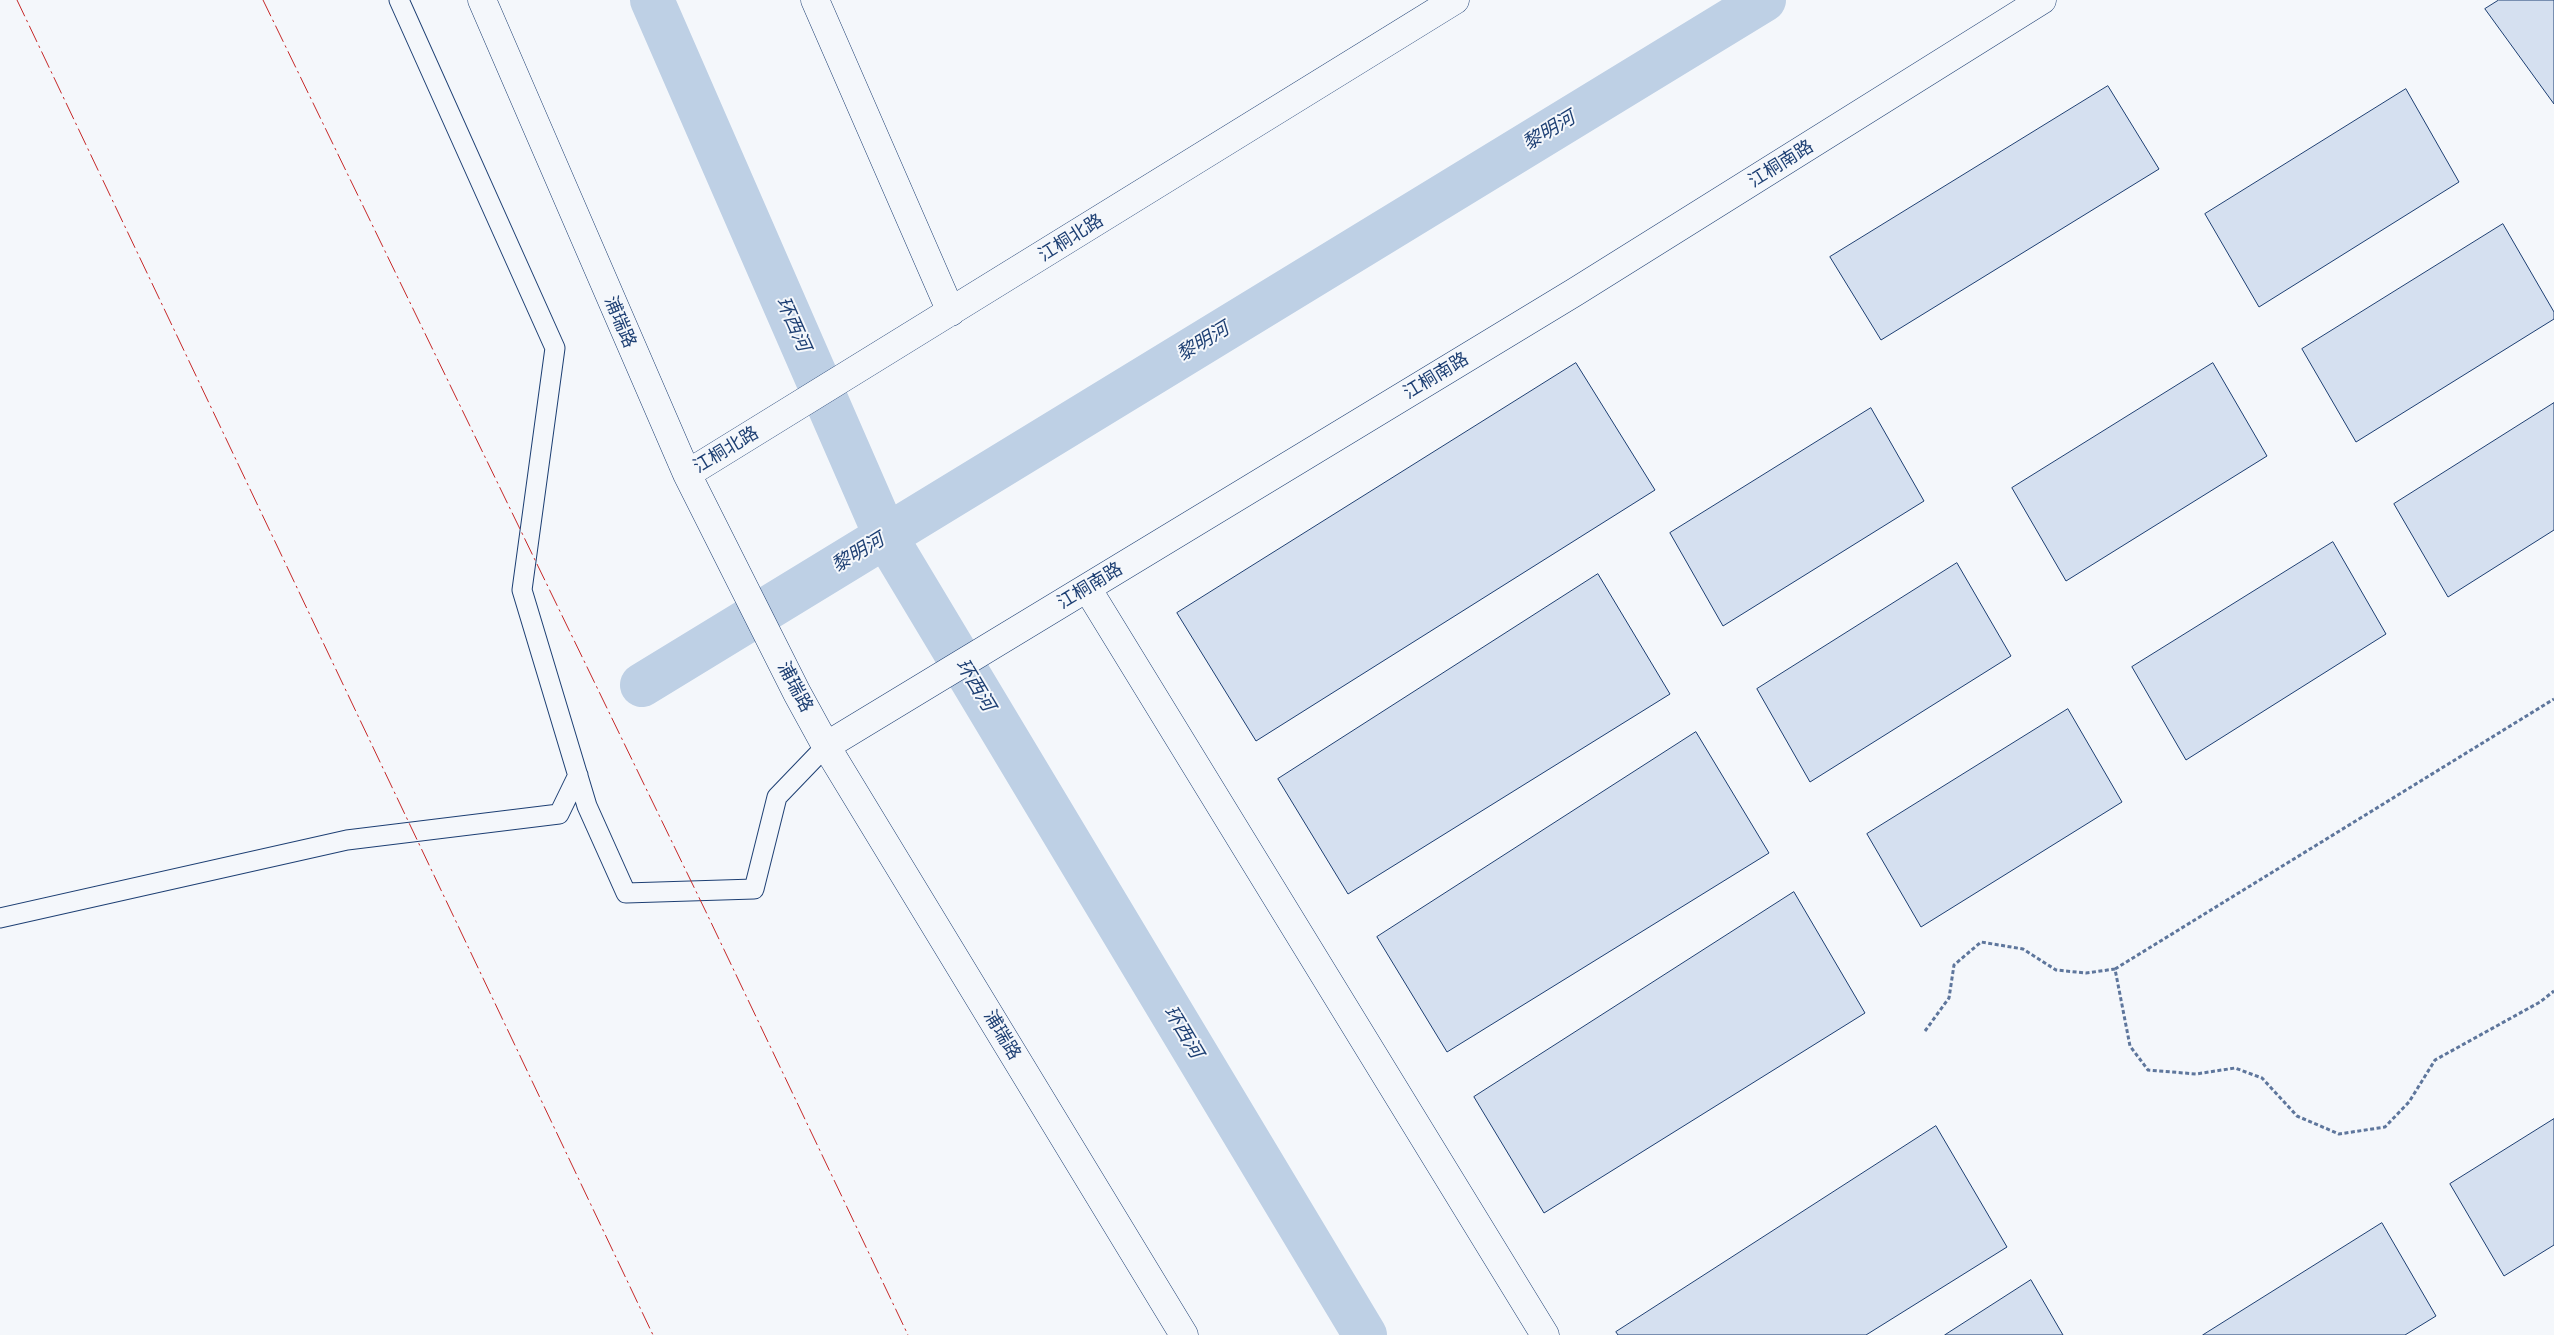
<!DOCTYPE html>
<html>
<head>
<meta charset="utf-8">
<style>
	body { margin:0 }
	canvas { display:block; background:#f4f7fb }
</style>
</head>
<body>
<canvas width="2554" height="1335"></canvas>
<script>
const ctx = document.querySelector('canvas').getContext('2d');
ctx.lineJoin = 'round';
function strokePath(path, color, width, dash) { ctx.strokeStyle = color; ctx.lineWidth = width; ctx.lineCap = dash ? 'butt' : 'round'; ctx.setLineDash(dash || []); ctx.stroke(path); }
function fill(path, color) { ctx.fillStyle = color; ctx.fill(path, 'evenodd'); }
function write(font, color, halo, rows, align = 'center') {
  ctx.font = font + ' Raleway,"Noto Sans SC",sans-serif'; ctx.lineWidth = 4; ctx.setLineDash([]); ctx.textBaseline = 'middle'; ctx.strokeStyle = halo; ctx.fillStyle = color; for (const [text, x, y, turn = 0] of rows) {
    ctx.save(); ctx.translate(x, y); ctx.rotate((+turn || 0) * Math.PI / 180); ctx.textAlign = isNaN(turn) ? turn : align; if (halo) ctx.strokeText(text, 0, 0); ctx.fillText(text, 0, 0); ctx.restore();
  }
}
strokePath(new Path2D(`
	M652 0 886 537 1365 1335
	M642 685 1764 0`), '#bed0e5', 44);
const building = new Path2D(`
	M2499 0H2554V104L2485 9Z
	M2108 86 2159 169 1881 340 1830 257Z
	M2406 89 2459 182 2259 307 2205 214Z
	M2503 224 2554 312V319L2356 442 2302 349Z
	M1576 363 1655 490 1256 741 1177 613Z
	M2213 363 2267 456 2066 581 2012 488Z
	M2554 403V530L2448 597 2394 504Z
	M1871 408 1924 501 1723 626 1670 533Z
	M2333 542 2386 634 2186 760 2132 667Z
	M1957 563 2011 656 1810 782 1757 689Z
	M1598 574 1670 694 1348 894 1278 779Z
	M2068 709 2122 802 1921 927 1867 834Z
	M1696 732 1769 853 1447 1052 1377 937Z
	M1794 892 1865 1013 1544 1213 1474 1097Z
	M2554 1119V1245L2504 1276 2450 1184Z
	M1936 1126 2007 1247 1866 1335H1618L1616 1332Z
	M2382 1223 2436 1316 2405 1335H2203Z
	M2031 1280 2063 1335H1945Z`);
fill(building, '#d5e0f0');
strokePath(building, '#1d3f73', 1);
const lane = new Path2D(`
	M399 0 555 348 522 590 587 806 626 893 754 889 777 797 826 746
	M0 918 347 840 559 814 578 775`);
const street = new Path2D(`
	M482 0 687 474 797 693 826 746 1184 1335
	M815 0 951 312
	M687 474 1455 0
	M1087 588 1545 1335
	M826 746 1575 292 2042 0`);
strokePath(lane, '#1d3f73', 21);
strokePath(street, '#1d3f73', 29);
strokePath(new Path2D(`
	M2115 969 2554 699
	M1925 1031 1949 998 1954 965 1981 942 2023 949 2056 970 2086 973 2115 969 2130 1046 2148 1070 2196 1074 2235 1068 2262 1078 2297 1116 2339 1134 2385 1127 2409 1102 2435 1060 2540 1002 2554 991`), '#5e769c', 3, [4, 2.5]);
strokePath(lane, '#f4f7fb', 19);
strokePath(street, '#f4f7fb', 28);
strokePath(new Path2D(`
	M17 0 653 1335
	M263 0 707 914 908 1335`), '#c62828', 1, [18, 4, 2.5, 4]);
write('18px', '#1d3f73', '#f4f7fb', [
	["江桐南路",1781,164,-32],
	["江桐北路",1071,238,-32],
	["浦瑞路",620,322,67],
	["江桐南路",1436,376,-31],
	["江桐北路",726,450,-31],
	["江桐南路",1090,586,-31],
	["浦瑞路",795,687,62],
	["浦瑞路",1002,1035,59]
]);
write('italic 19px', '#1d3f73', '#f4f7fb', [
	["黎明河",1549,131,-31],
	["环西河",793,324,66],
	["黎明河",1203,342,-31],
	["黎明河",858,553,-31],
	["环西河",975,685,59],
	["环西河",1183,1032,59]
]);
</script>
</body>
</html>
